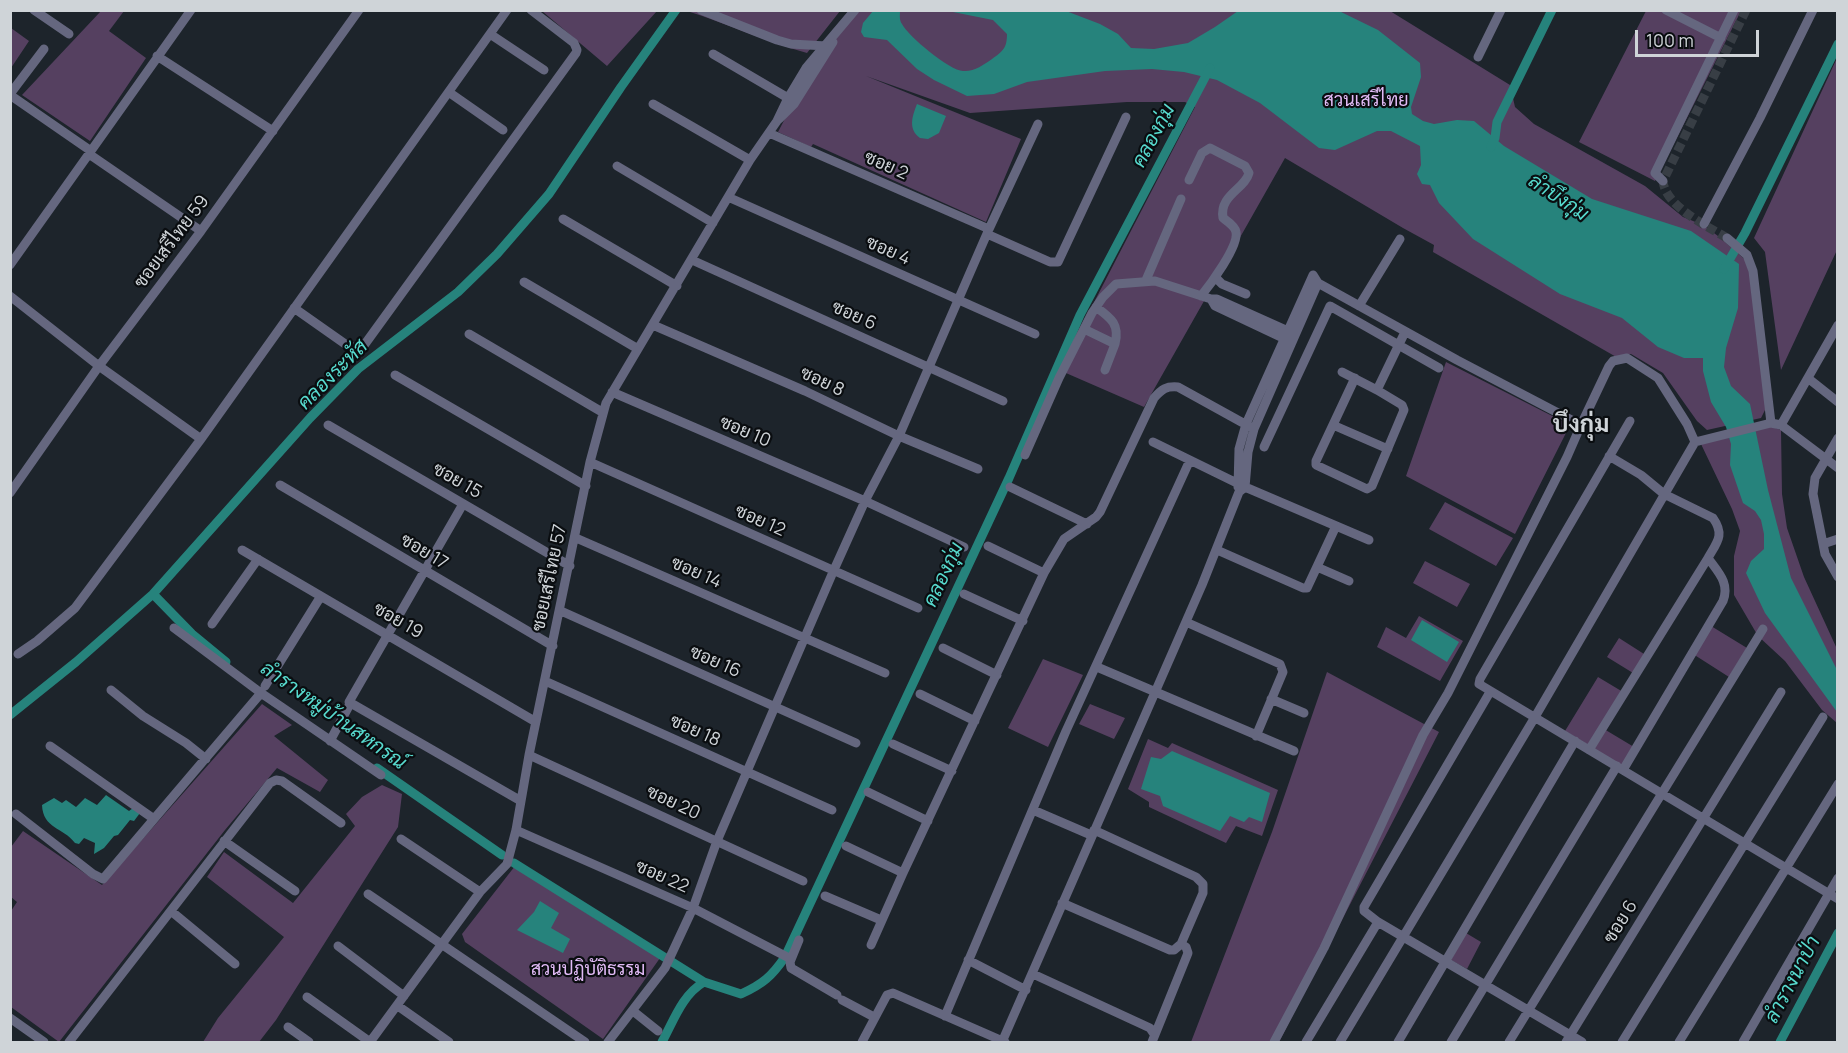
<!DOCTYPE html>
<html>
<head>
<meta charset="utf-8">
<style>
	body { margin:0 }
	#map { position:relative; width:1848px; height:1053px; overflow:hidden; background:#1d242b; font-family:Manrope,sans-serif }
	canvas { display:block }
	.frame { position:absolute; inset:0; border:12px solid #cfd4d8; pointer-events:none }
	.scale { position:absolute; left:1635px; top:30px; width:124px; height:27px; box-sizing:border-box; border:3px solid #cfd4d8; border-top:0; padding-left:8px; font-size:18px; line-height:21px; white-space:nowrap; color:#cfd4d8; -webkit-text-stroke:4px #0a0d10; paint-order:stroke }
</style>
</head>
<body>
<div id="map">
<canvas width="1848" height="1053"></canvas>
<div class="frame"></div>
<div class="scale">100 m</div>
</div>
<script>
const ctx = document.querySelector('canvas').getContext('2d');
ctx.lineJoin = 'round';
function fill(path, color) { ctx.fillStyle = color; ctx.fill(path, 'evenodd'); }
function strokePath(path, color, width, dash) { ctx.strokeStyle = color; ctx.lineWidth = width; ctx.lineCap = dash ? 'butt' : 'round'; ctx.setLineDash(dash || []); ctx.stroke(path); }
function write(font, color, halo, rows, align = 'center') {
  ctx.font = font + ' Manrope,Sarabun,sans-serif'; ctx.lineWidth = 4.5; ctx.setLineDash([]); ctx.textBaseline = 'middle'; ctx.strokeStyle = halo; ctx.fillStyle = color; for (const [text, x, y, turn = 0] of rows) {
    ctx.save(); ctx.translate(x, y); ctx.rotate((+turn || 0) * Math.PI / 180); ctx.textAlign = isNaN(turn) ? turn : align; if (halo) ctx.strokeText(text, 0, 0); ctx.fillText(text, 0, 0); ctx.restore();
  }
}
fill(new Path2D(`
	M101 11H124L109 31 146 58 90 141 22 95Z
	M542 11H657L607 66Z
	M687 11H840L807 53C766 42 728 24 687 11Z
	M853 11H1390L1510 85 1515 107 1534 124 1645 186 1683 217 1703 225 1718 236 1749 263 1767 406 1761 418 1707 430 1697 421 1663 373 1631 354 1623 355 1618 358 1433 252 1434 245 1403 228 1285 158 1144 407 1059 370 1195 107 1185 102H1127L970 113 866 76 1021 139 986 222 813 144 811 147 778 132 803 84Z
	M1646 11H1741L1655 181 1579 142Z
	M11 28 29 41 11 68Z
	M1837 58V250L1781 370 1765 252 1754 238Z
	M1446 362 1570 425 1515 534 1406 476Z
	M1770 426 1781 430 1782 494 1787 528 1804 577 1837 649V723L1822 710 1785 661 1758 636 1734 595V556L1740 531 1732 509 1701 444Z
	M1445 502 1513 538 1496 566 1429 529Z
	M1425 561 1470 584 1457 607 1413 583Z
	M1419 616 1463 641 1440 681 1377 647 1386 627 1406 638Z
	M1711 626 1747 648 1729 677 1693 654Z
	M1619 638 1644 654 1633 673 1607 657Z
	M1043 659 1083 675 1048 747 1008 728Z
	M1327 672 1439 732 1279 1042H1191L1272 832Z
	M1598 677 1623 692 1590 746 1565 731Z
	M262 704 292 725 274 736 328 780 320 792 277 768 225 830 59 1042 11 1007V911L17 902 11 897V847L23 831 102 885Z
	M1090 704 1125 718 1114 739 1079 724Z
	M1604 729 1634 747 1622 768 1592 750Z
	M1148 739 1168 748 1172 743 1278 790 1262 836 1236 826 1226 843 1149 807V802L1128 789Z
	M382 785 402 794 398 827 276 1020 259 1042H203L218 1018 284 937 207 877 224 852 293 903 355 826 346 814 362 797Z
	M515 866 599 921 660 958 603 1039 465 942 462 934Z
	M1466 933 1481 942 1467 969 1451 960Z`), '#554060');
fill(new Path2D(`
	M873 11H900C900 15 899 20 902 24 908 36 950 71 963 71 974 72 983 65 992 59 1003 51 1007 48 1007 34L993 20 948 11H1066L1100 24 1118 34 1131 48 1154 49 1188 43 1215 27 1238 11H1339L1378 30 1420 63 1421 77 1411 107 1412 114 1423 121 1434 124 1457 120 1474 121 1504 146 1592 199 1691 231 1739 264 1738 308 1726 348 1724 367 1731 386 1750 404 1768 490 1791 578 1837 670V712L1765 613 1746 573 1751 561 1764 549V534L1761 520 1755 511 1743 503 1730 465 1731 444 1726 427 1711 402 1703 371V358H1684L1658 347 1622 318 1560 294 1473 239 1439 203 1430 185 1422 184 1417 174 1421 165 1420 146 1391 131H1377L1335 150 1319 148 1260 103 1217 80 1184 72 1152 69 1105 71 1027 82 994 94 967 96 934 80 917 69 887 40 864 37 861 32 863 23Z
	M917 104 946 116 939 133 928 139 920 138C908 129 912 117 917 104Z
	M1422 620 1459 642 1447 662 1411 640Z
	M1172 751 1270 793 1262 822 1249 817 1244 822 1230 816 1220 831 1163 806 1160 796 1141 789 1151 757 1161 759Z
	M106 795 129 811 133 808 140 813 134 821 130 820 118 835 114 836 104 848 94 854 95 843 84 838 79 844 75 843C63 827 43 829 42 805L54 798 62 803 66 800 76 807 85 798 97 805Z
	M540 901 559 913 551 928 570 939 563 953 517 930 534 912Z`), '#26837c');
strokePath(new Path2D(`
	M1491 147 1495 138 1497 122 1552 10
	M1724 269 1745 233 1838 44
	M153 594 192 634 226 662
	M10 715 76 662 153 594 310 418 358 369 458 292 497 254 549 194 621 87 676 10
	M377 768 502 855
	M514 863 704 982
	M662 1042C674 1020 682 995 704 982L741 994C763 984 772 976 785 957L1009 478 1080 315 1210 68
	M1780 1042 1838 933`), '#26837c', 9);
strokePath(new Path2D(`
	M1727 238C1707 226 1665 206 1663 181L1746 10`), '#383e45', 9, [9, 4.5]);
strokePath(new Path2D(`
	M34 10 69 34
	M701 10 777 40 791 44 826 46
	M1666 10 1721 38
	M490 34 544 70
	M713 54 788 98
	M157 56 273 131
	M1478 57 1501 10
	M450 93 503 130
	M10 94 44 49
	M10 95 91 151
	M653 104 750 160
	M779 119 794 104 833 42
	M769 133 989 229
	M89 154 201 231
	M617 166 713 223
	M1189 180 1202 153 1210 148 1245 166 1249 173C1245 189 1219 195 1223 218 1227 221 1235 226 1236 232 1239 246 1210 285 1201 296
	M1663 181 1655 173 1734 10
	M728 197 1035 334
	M563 219 677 286
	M1704 224 1760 118 1813 10
	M987 234 1050 262H1058L1126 117
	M1727 238 1747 255 1753 271 1771 423
	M692 260 1003 401
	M10 265 191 10
	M1313 275 1318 283 1457 360 1581 425 1609 366 1613 361 1627 358 1658 378 1687 424 1695 442 1535 717 1340 1042
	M1216 278 1222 284 1246 294
	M1146 280 1181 199
	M524 282 638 349
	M10 296 99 366 201 439
	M1211 299 1215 306 1287 340
	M1359 306 1400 239
	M1096 307C1111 318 1120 324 1115 344
	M294 308 348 346 359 348 365 344 576 53 577 50 574 43 531 10
	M653 325 805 391 899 436 978 469
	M1084 329 1115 344 1105 370
	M469 334 602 412
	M1342 372 1377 390
	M395 375 586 486
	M1355 378 1316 461V465L1367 489 1372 486 1404 410 1402 405 1377 390 1405 332
	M1809 379 1838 402
	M612 392 865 501 964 547
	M1630 421 1480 679 1479 684 1838 899
	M328 425 570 566
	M1333 425 1388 449
	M1781 425 1838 325
	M1838 438 1815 478 1813 494 1825 554 1838 577
	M1153 442 1245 487 1369 540
	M1695 442 1771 423 1781 425 1838 468
	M1264 447 1330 306 1439 368
	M1025 455 1059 378 1092 313 1103 297 1116 284 1155 281 1211 299H1217L1295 334
	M590 462 918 608
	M280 485 553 646
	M1010 487 1087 524
	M1238 487 1239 449 1246 424 1313 275
	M10 493 99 366 201 231 359 10
	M463 504 349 702 521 801
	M576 538 885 673
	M1823 544 1838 539
	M988 546 1044 573
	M242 550 536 722
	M1217 550 1303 588H1307L1336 526
	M1317 567 1349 581
	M964 594 1023 621
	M561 611 856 743
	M1186 622 1280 664 1283 672 1256 736
	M212 624 258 559
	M174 628 261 693 381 775
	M943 648 997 675
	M18 654 37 641 75 608 201 439 507 10
	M1097 667 1294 751
	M545 681 832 810
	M265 686 321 596
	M111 690 143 716 186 743 206 759
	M1490 692 1364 907V911L1378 922 1582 1042
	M920 694 975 721
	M1271 699 1304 713
	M330 741 350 704
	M893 744 952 771
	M50 746 154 819
	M1589 750 1708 558C1717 542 1725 535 1713 518L1664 494 1641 475 1609 456
	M529 755 803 881
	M1623 770 1723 601C1730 583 1718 572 1708 558
	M868 792 928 821
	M1033 810 1091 835
	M16 814 93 874 103 879 261 693
	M516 830 693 908 791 959
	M401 839 480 892
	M224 841 295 891
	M846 846 903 873
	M368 894 585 1042
	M825 896 881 920
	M1062 903 1170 950H1174L1181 944 1203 893V884L1196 877 1094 830
	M171 911 235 964
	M799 940 790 962 791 968 837 995
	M871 945 903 873 1044 573 1064 539 1096 517 1100 512 1154 398C1162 389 1166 386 1178 387L1254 429
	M338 946 404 996
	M968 960 1026 990
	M1033 974 1150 1028 1154 1034
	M307 997 370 1042
	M842 1000 874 1017
	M398 1006 449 1042
	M633 1011 658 1031
	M945 1016 1066 731 1190 460
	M10 1018 44 1042
	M288 1027 309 1042
	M69 1042 270 783 276 780 282 781 341 823
	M370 1042 480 892 507 864 516 830 529 755 590 462 606 403 750 160 777 121 788 98 806 68 855 10
	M608 1042 665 968 693 908 717 841 833 572 865 501 899 436 989 229 1038 124
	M862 1042 887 995 893 993 1005 1042
	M1002 1042 1202 585 1239 492 1245 487 1248 452 1254 429 1318 283
	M1152 1042 1188 953 1186 947 1181 944
	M1274 1042 1324 948 1423 735 1448 693 1567 457 1581 425
	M1306 1042 1378 922
	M1398 1042 1575 741
	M1451 1042 1617 766
	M1509 1042 1763 629
	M1566 1042 1781 692
	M1622 1042 1823 717
	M1679 1042 1838 784
	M1743 1042 1838 878`), '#65677f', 9);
write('18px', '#e1baf6', '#0a0d10', [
	["สวนเสรีไทย",1366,101],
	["สวนปฏิบัติธรรม",588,970]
]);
write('18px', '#cfd4d8', '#0a0d10', [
	["ซอย 2",886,166,24],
	["ซอยเสรีไทย 59",172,242,-53],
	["ซอย 4",888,251,24],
	["ซอย 6",854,316,24],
	["ซอย 8",822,382,25],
	["ซอย 10",745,432,23],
	["ซอย 15",457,481,30],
	["ซอย 12",760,521,24],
	["ซอย 17",424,552,31],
	["ซอย 14",696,573,24],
	["ซอยเสรีไทย 57",550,578,-78],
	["ซอย 19",398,621,30],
	["ซอย 16",715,662,24],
	["ซอย 18",695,731,24],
	["ซอย 20",673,803,25],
	["ซอย 22",662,877,24],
	["ซอย 6",1621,922,-58]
]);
write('italic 20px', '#57dace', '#0a0d10', [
	["คลองกุ่ม",1154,136,-62],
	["ลำบึงกุ่ม",1558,198,34],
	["คลองระหัส",333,375,-45],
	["คลองกุ่ม",944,575,-65],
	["ลำรางหมู่บ้านสหกรณ์",333,716,35],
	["ลำรางนาป่า",1793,980,-62]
]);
write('bold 24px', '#cfd4d8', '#0a0d10', [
	["บึงกุ่ม",1581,425]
]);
</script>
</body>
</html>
